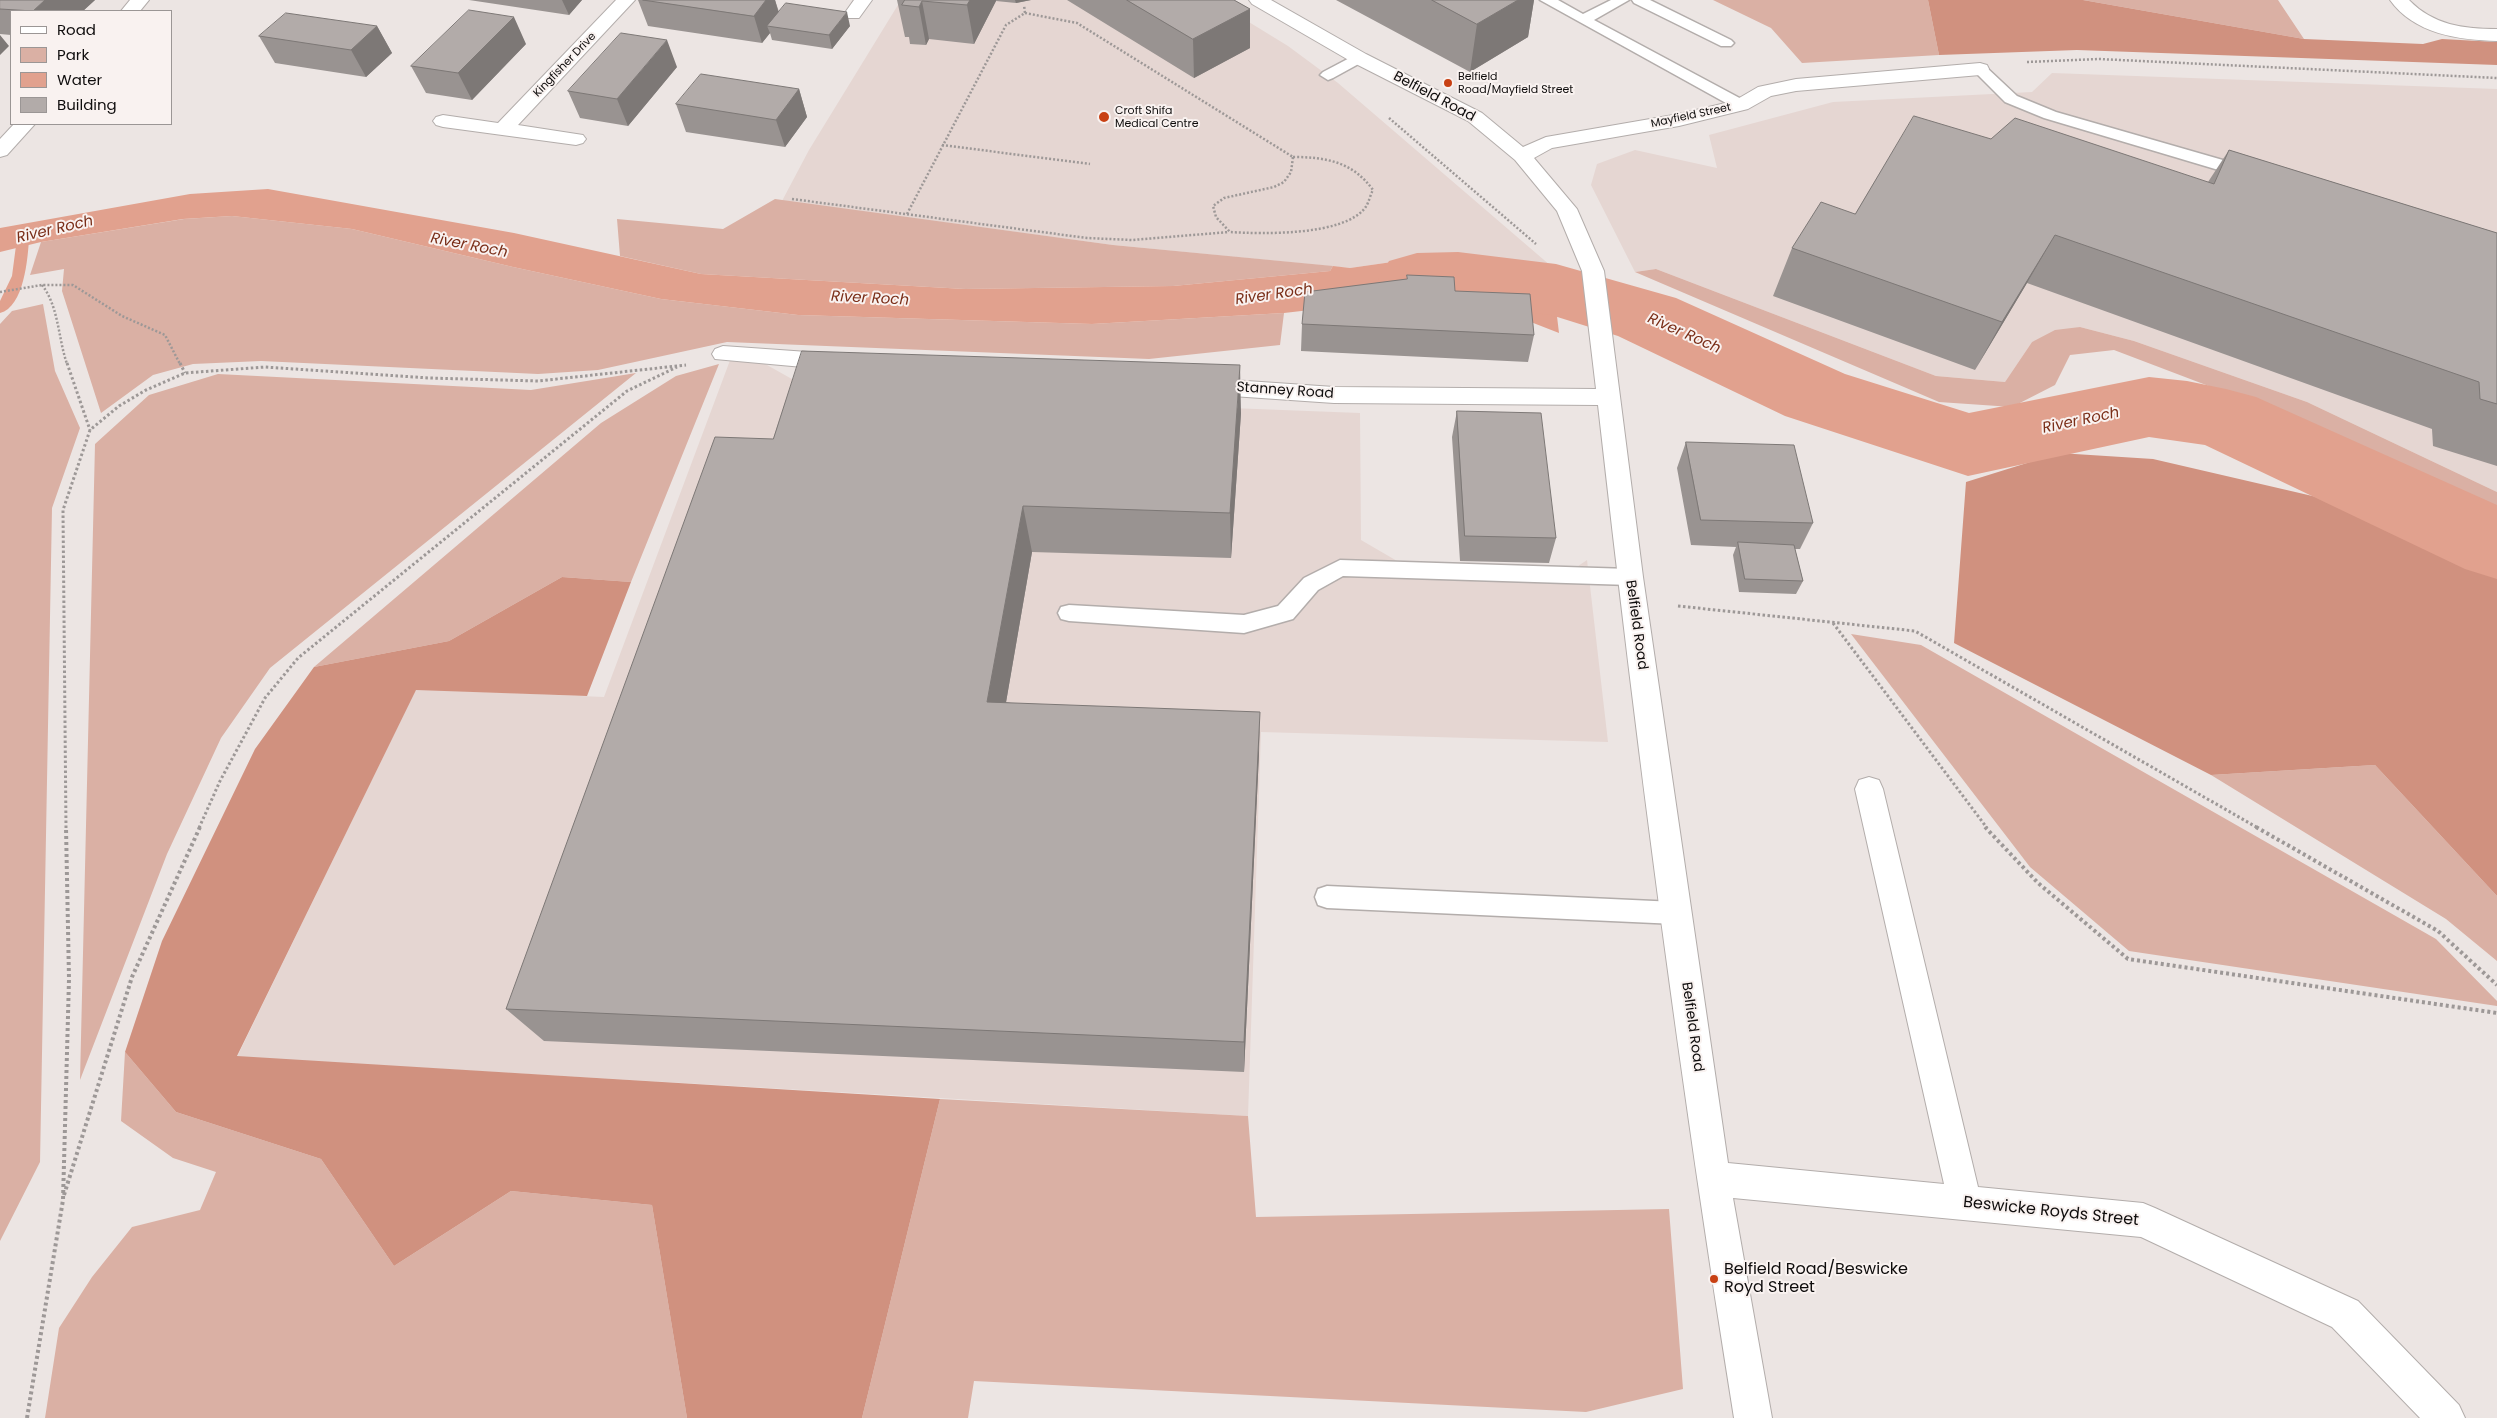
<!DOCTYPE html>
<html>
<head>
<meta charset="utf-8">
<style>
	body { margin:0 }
	#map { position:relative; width:2497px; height:1418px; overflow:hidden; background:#ece5e3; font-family:Poppins,sans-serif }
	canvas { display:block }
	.legend { position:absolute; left:10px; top:10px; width:162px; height:115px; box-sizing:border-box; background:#f9f2f0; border:1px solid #9b9695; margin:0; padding:6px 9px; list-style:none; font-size:15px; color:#0f0d0d }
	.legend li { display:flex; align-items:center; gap:10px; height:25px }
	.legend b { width:25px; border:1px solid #9b9695 }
</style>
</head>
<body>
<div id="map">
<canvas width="2497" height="1418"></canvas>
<ul class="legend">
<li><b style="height:6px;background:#fff"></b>Road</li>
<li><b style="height:14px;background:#dab0a4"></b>Park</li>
<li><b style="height:14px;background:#e1a18e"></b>Water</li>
<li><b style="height:14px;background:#b2aba9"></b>Building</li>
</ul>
</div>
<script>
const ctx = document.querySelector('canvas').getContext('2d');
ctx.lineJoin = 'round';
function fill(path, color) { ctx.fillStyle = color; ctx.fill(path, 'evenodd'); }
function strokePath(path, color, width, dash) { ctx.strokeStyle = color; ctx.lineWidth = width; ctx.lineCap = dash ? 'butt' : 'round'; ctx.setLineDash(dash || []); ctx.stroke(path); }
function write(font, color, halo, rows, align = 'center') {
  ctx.font = font + ' Poppins,sans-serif'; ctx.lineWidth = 4; ctx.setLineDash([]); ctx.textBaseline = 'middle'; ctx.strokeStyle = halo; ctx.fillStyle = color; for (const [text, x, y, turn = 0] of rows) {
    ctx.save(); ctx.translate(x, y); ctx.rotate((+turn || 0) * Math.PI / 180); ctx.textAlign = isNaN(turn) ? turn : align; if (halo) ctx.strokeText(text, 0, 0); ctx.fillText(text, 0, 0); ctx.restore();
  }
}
fill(new Path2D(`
	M901 0H1213L1288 46 1338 83 1551 266 1455 253 1350 268 1113 245 782 201 809 150Z
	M2052 73 2497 89V492L2307 402 2134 341 2080 327 2032 342 2005 382 1936 376 1656 269 1635 272 1591 185 1597 164 1635 150 1717 168 1709 135 1833 102 2032 92Z
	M735 347 815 392 1360 413 1361 540 1404 565 1562 577 1587 560 1608 742 1261 732 1248 1116 237 1057 416 689 604 697Z`), '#e5d6d2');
fill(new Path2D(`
	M1713 0H1928L1939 55 1802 63 1771 28Z
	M2083 0H2278L2304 39Z
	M775 199 1113 245 1333 266 1330 271 1173 286 965 289 701 274 620 256 617 219 723 229Z
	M232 216 352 229 513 267 661 299 798 315 1092 324 1284 313 1280 345 1149 359 727 342 598 370 538 374 261 361 193 364 153 375 101 413 62 291 64 269 30 275 41 242 184 219Z
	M1656 269 1936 376 2005 382 2032 342 2055 330 2080 327 2134 341 2307 402 2497 492V513L2256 404 2114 350 2070 355 2055 385 2012 407 1939 402 1635 272Z
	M43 304 55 371 80 428 52 508 40 1162 0 1241V324L12 311Z
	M719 364 631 582 562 577 449 641 314 667 601 423 676 376Z
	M636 373 270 668 221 738 167 854 80 1080 95 444 149 395 218 374 531 390Z
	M1851 634 1921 645 2436 939 2497 1001V1006L2129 951 2030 867Z
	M2375 765 2497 896V961L2446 919 2211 775Z
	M125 1052 176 1112 321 1159 394 1266 511 1191 652 1205 687 1418H45L59 1328 92 1277 132 1227 200 1210 216 1172 173 1158 121 1121Z
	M940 1099 1248 1116 1256 1217 1669 1209 1683 1389 1586 1412 974 1381 968 1418H862Z`), '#dab0a4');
fill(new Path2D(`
	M1928 0H2083L2304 39 2423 44 2442 39 2497 42V65L2077 50 1939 55Z
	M2059 453 2153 459 2334 501 2497 567V896L2375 765 2211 775 1954 643 1966 482Z
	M562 577 631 582 587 696 416 690 237 1056 940 1099 862 1418H687L652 1205 511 1191 394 1266 321 1159 176 1112 125 1052 162 941 255 749 314 667 449 641Z`), '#d0917f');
fill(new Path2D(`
	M268 189 514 233 701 274 965 289 1173 286 1330 271 1333 266 1350 268 1455 253 1551 266 1559 333 1500 310 1397 300 1284 313 1092 324 798 315 661 299 513 267 352 229 232 216 183 219 41 242 0 252V228L190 194Z`), '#e1a18e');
fill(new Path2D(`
	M23 234 29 238C28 258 24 307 0 313V301L12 276 17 238Z`), '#e1a18e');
fill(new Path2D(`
	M1458 252 1556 264 1676 298 1845 374 1969 413 2149 377 2187 381 2226 389 2256 397 2497 505V579L2465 569 2205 445 2149 437 1968 476 1785 416 1618 336 1551 315 1458 304 1417 305 1389 297 1378 279 1389 261 1417 253Z`), '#e1a18e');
const service = new Path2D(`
	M1540 0H1558L1583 14 1611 0H1629L1594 20 1747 102 1749 105 1747 108H1735Z
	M1632 0H1650L1731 40 1734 43 1731 46H1721L1634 3Z
	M1359 53 1367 58 1364 61 1333 78 1328 80 1320 75 1323 72Z
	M1980 64 1985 66 2017 96 2056 112 2254 169 2256 173 2254 177H2242L2044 118 2005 102 1972 69Z
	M1340 560 1630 569 1637 571 1641 577 1637 583 1630 585 1343 576 1318 590 1293 619 1244 633 1069 621 1061 619 1058 613 1061 607 1069 605 1244 615 1278 606 1304 578Z
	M1327 886 1676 902 1685 905 1688 913 1685 921 1676 924 1327 908 1318 905 1315 897 1318 889Z`);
const minor = new Path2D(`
	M130 0H149L140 11H121Z
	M616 0H635L518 125 583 135 586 139 583 143 576 145 443 127 436 125 433 121 436 117 443 115 498 123Z
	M854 0H872L859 18H847L844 14Z
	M1249 0H1271L1366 54 1482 113 1523 147 1546 137 1679 114 1734 101 1758 87 1796 79 1980 63 1987 65 1989 69 1987 73 1980 75 1796 91 1771 96 1748 109 1679 126 1552 148 1534 158 1577 209 1604 271 1643 577 1728 1163 1944 1184 1855 789 1859 780 1869 777 1879 780 1883 789 1978 1187 2143 1203 2155 1208 2358 1301 2459 1405 2465 1418H2420L2332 1327 2141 1237 1733 1198 1772 1418H1734C1680 1082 1636 744 1598 405L1334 403 1203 394 1195 392 1191 386 1195 380 1203 378 1334 387 1596 389 1582 271 1557 211 1515 160 1468 121 1352 62 1252 4Z
	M2390 0H2409C2433 25 2464 29 2497 29V41C2459 40 2414 34 2390 0Z
	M14 124H35L7 155 0 157V139Z
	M723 346 836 354 844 356 847 362 844 368 836 370 715 359 712 354 715 349Z`);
strokePath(service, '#b3adab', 3);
strokePath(minor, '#b3adab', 2);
strokePath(new Path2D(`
	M1025 13 1077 23 1293 157
	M2027 62 2099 59 2497 78
	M1389 118 1536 244
	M942 145 1090 164
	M1293 157C1326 157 1353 162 1373 190 1370 195 1369 203 1365 208 1343 236 1263 234 1230 232L1216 217 1213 206 1224 198 1274 187 1284 182 1291 172Z
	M792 199 1087 238 1132 240 1229 232
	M907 214 1006 25 1025 13 1024 5
	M42 285C59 307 58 338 67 364
	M0 292 42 285H73L122 316 165 335 180 364`), '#9d9897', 2.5, [2, 2]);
strokePath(new Path2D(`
	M67 363 90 430
	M180 363 185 373
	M1678 606 1915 631 2258 828
	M1833 623 1987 828
	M66 828 63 510 90 430 119 406 146 390 185 373 265 367 429 378 538 381 686 365
	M199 828 220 781 265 698 298 658 627 391 677 367`), '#9d9897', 3, [2.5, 2.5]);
strokePath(new Path2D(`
	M1985 827 2038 883 2128 959 2497 1013
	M2256 827 2438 931 2497 985
	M64 1195 132 977 200 827
	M27 1418 63 1200 69 979 66 827`), '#9d9897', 4, [3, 3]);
fill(service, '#fff');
fill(minor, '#fff');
fill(new Path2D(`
	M0 0H95L83 11H11V35L0 34Z
	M469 0H582L569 15Z
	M638 0H775L779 12 850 26 832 49 772 40 770 33 762 43 648 26Z
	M897 0H1031L1016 3 996 1 974 44 929 39 926 45 910 44 909 37H905Z
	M1067 0H1234L1250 9V48L1194 78Z
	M1336 0H1534L1528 37 1470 72Z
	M377 26 392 53 366 77 275 63 259 36Z
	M526 44 472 100 426 93 411 66Z
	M677 67 628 126 580 118 568 91Z
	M799 89 807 117 785 147 686 132 676 104Z
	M1991 139 2208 182 2229 150 2497 233V466L2433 446 2432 429 2027 283 1975 370 1773 296 1792 248Z
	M1455 291 1534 335 1528 362 1301 351 1302 324Z
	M1457 411 1556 538 1549 563 1460 561 1452 437Z
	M1241 413 1231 558 1032 552 1006 702 1259 753 1244 1072 544 1041 506 1009 773 439Z
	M1686 442 1813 523 1800 549H1795L1803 581 1796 594 1739 592 1733 555 1736 547 1691 545 1677 468Z`), '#999391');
fill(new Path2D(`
	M45 0H95L83 11H33Z
	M562 0H582L569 15Z
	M766 0H775L780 18 767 26 770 33 762 43 754 16Z
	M970 0H996V1L974 44 967 5Z
	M1015 0H1031L1016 3Z
	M1518 0H1534L1528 37 1470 72 1477 24Z
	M922 1 929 39 926 45 919 7Z
	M1250 9V48L1194 78 1193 39Z
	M847 12 850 26 832 49 829 35Z
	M514 17 526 44 472 100 458 73Z
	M377 26 392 53 366 77 351 50Z
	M0 35 9 46 0 55Z
	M667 40 677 67 628 126 617 99Z
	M799 89 807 117 785 147 776 120Z
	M2055 235 2027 283 1975 370 2002 322Z
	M1240 365 1241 413 1231 558 1230 513Z
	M1023 506 1032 552 999 743 987 702Z
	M1260 712 1259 753 1244 1072V1042Z`), '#7d7876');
const building = new Path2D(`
	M0 0H45L33 11 0 9Z
	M643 0H766L754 16Z
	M905 0H970L967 5 922 1 919 7 902 5Z
	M1127 0H1234L1250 9 1193 39Z
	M1432 0H1518L1477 24Z
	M786 3 847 12 829 35 767 26Z
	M469 10 514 17 458 73 411 66Z
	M286 13 377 26 351 50 259 36Z
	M621 33 667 40 617 99 568 91Z
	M701 74 799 89 776 120 676 104Z
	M1914 116 1991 139 2015 118 2214 184 2229 150 2497 233V404L2480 399 2479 382 2055 235 2002 322 1792 248 1821 202 1855 214Z
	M1407 275 1454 277 1455 291 1530 294 1534 335 1302 324 1305 292 1407 279Z
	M802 351 1240 365 1230 513 1023 506 987 702 1260 712 1244 1042 506 1009 715 437 773 439Z
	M1457 411 1541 413 1556 538 1465 536Z
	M1686 442 1794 445 1813 523 1701 520Z
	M1738 542 1794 545 1803 581 1745 579Z`);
fill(building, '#b2aba9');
strokePath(building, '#7d7876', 1);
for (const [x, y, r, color] of [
	[1448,83,5,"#c84013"],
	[1104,117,6,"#c84013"],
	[1714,1279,5,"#c84013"]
]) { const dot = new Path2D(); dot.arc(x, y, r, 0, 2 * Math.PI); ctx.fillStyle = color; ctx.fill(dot); strokePath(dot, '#f9f2f0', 2); }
write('11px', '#0f0d0d', '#f9f2f0', [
	["Kingfisher Drive",565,65,-46],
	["Mayfield Street",1691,116,-12]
]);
write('11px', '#0f0d0d', '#f9f2f0', [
	["Belfield",1458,77],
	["Road/Mayfield Street",1458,90],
	["Croft Shifa",1115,111],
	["Medical Centre",1115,124]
], 'left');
write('14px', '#0f0d0d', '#f9f2f0', [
	["Belfield Road",1434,97,28],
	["Stanney Road",1285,391,4],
	["Belfield Road",1636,625,82],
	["Belfield Road",1692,1027,82]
]);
write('italic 15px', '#7a2e18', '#f9f2f0', [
	["River Roch",55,230,-13],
	["River Roch",469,246,11],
	["River Roch",1274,295,-8],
	["River Roch",870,299,3],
	["River Roch",1684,334,24],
	["River Roch",2081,421,-12]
]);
write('16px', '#0f0d0d', '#f9f2f0', [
	["Beswicke Royds Street",2051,1212,6]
]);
write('16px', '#0f0d0d', '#f9f2f0', [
	["Belfield Road/Beswicke",1724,1270],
	["Royd Street",1724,1288]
], 'left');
</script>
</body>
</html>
